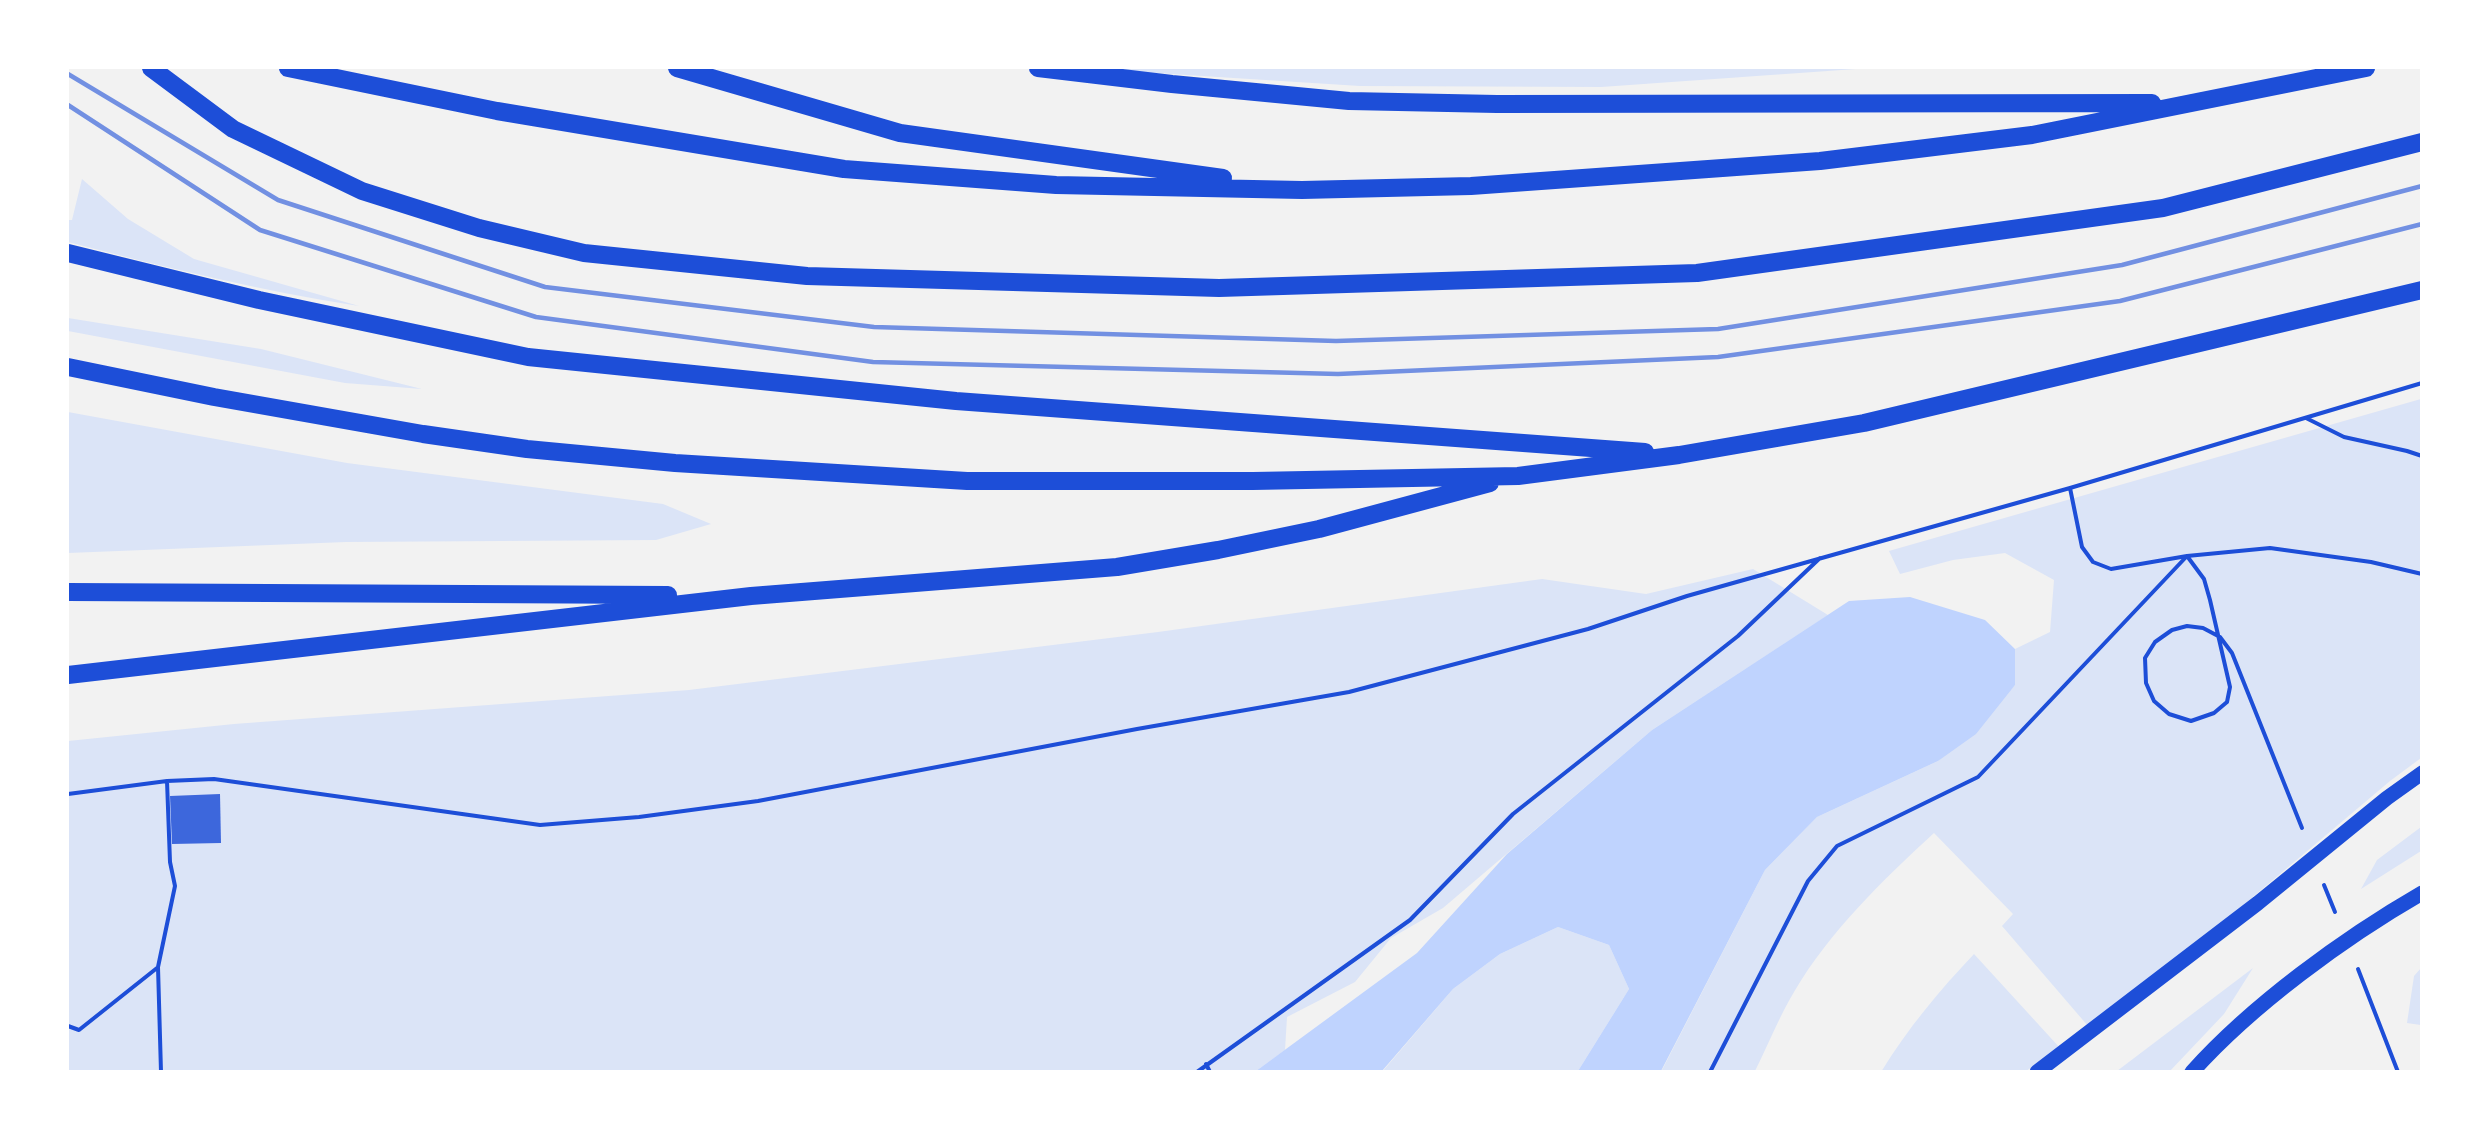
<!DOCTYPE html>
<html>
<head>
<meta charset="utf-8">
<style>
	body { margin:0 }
	#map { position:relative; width:2489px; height:1139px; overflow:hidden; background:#f2f2f2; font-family:"Titillium Web",sans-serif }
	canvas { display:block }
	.frame { position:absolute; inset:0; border:69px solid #fff; pointer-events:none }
</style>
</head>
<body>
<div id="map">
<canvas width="2489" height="1139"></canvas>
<div class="frame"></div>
</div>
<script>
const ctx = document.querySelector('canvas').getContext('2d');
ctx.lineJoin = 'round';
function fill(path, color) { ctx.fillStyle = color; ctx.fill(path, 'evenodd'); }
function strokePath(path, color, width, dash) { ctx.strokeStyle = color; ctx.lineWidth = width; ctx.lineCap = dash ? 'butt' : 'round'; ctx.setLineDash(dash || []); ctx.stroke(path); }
fill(new Path2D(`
	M1118 68H1870L1601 87 1360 86 1139 72Z
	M82 179 128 219 194 259 359 306C261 291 164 267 68 242V220H72Z
	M68 318 261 349 422 389 345 383 68 331Z
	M2421 399V758L2390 781 2209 934 2088 1026 2002 926 2013 914 1934 833C1882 881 1830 931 1794 992 1779 1017 1768 1045 1755 1071L1661 1072 1765 870 1817 817 1938 761 2015 685V649L2050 632 2054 580 2005 553 1953 560 1900 574 1889 551Z
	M68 412 347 463 663 504 711 524 656 540 346 542 68 553Z
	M1753 569 1828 615 1652 730 1443 908 1391 938 1355 982 1287 1017 1285 1050 1256 1071 68 1072V741L234 724 689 690 1158 632 1542 579 1646 594Z
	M2421 827V851L2361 889 2377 860Z
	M1558 927 1609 945 1629 989 1578 1071 1382 1072 1453 989 1500 954Z
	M1974 954 2060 1048 2026 1071 1881 1072C1908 1028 1939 991 1974 954Z
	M2253 968 2224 1014 2170 1071H2117Z
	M2421 968V1025L2407 1023 2414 976Z`), '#dbe4f7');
fill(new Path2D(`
	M1910 597 1985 620 2015 649V685L1976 734 1938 761 1817 817 1765 870 1661 1071H1578L1629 989 1609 945 1558 927 1500 954 1453 989 1382 1071H1256L1417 953 1507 854 1652 730 1849 601Z`), '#bfd3fe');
fill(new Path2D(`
	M220 794 221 843 172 844 170 796Z`), '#3d67dc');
strokePath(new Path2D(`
	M2306 418 2344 437 2407 451 2422 456
	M2070 488 2082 547 2093 562 2111 569 2187 556 2270 548 2371 562 2422 574
	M2187 556 2204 579 2210 600 2230 687 2227 702 2214 713 2191 721 2169 714 2154 701 2146 683 2145 658 2155 642 2172 630 2187 626 2203 628 2220 637 2232 653 2302 828
	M68 794 167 781 214 779 540 825 639 817 758 801 1137 729 1349 692 1588 629 1687 596 2070 488 2422 383
	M2324 885 2335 912
	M2358 969 2398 1072
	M68 1026 79 1030 157 968
	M1206 1064 1210 1072
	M161 1072 158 967 175 886 170 862 167 781
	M1197 1072 1410 920 1513 814 1738 636 1820 558
	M1710 1072 1808 881 1837 846 1978 777 2187 556`), '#1d4ed8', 4);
strokePath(new Path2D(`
	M2037 1072 2258 903 2387 798 2422 773
	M2192 1072C2252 1005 2344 938 2422 893`), '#1d4ed8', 15);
strokePath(new Path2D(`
	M151 68 233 129 362 191 479 228 584 253 807 276 1219 288 1697 273 2163 208 2422 142
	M288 68 497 111 844 169 1056 185 1302 190 1471 186 1820 161 2032 135 2366 68
	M677 68 900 133 1223 178
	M1038 68 1172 84 1349 101 1497 104 2152 103
	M68 253 259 300 528 357 956 401 1645 452
	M68 367 214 397 423 434 527 449 675 463 967 481H1253L1518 476 1679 455 1864 423 2422 290
	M68 592 668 595
	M68 675 751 596 1117 567 1218 550 1319 529 1490 483`), '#1d4ed8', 18);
strokePath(new Path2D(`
	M68 74 278 200 545 287 874 327 1336 341 1718 329 2122 265 2422 186
	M68 105 260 230 536 317 873 362 1338 374 1718 357 2120 301 2422 224`), '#7290e2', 4.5);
</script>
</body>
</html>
